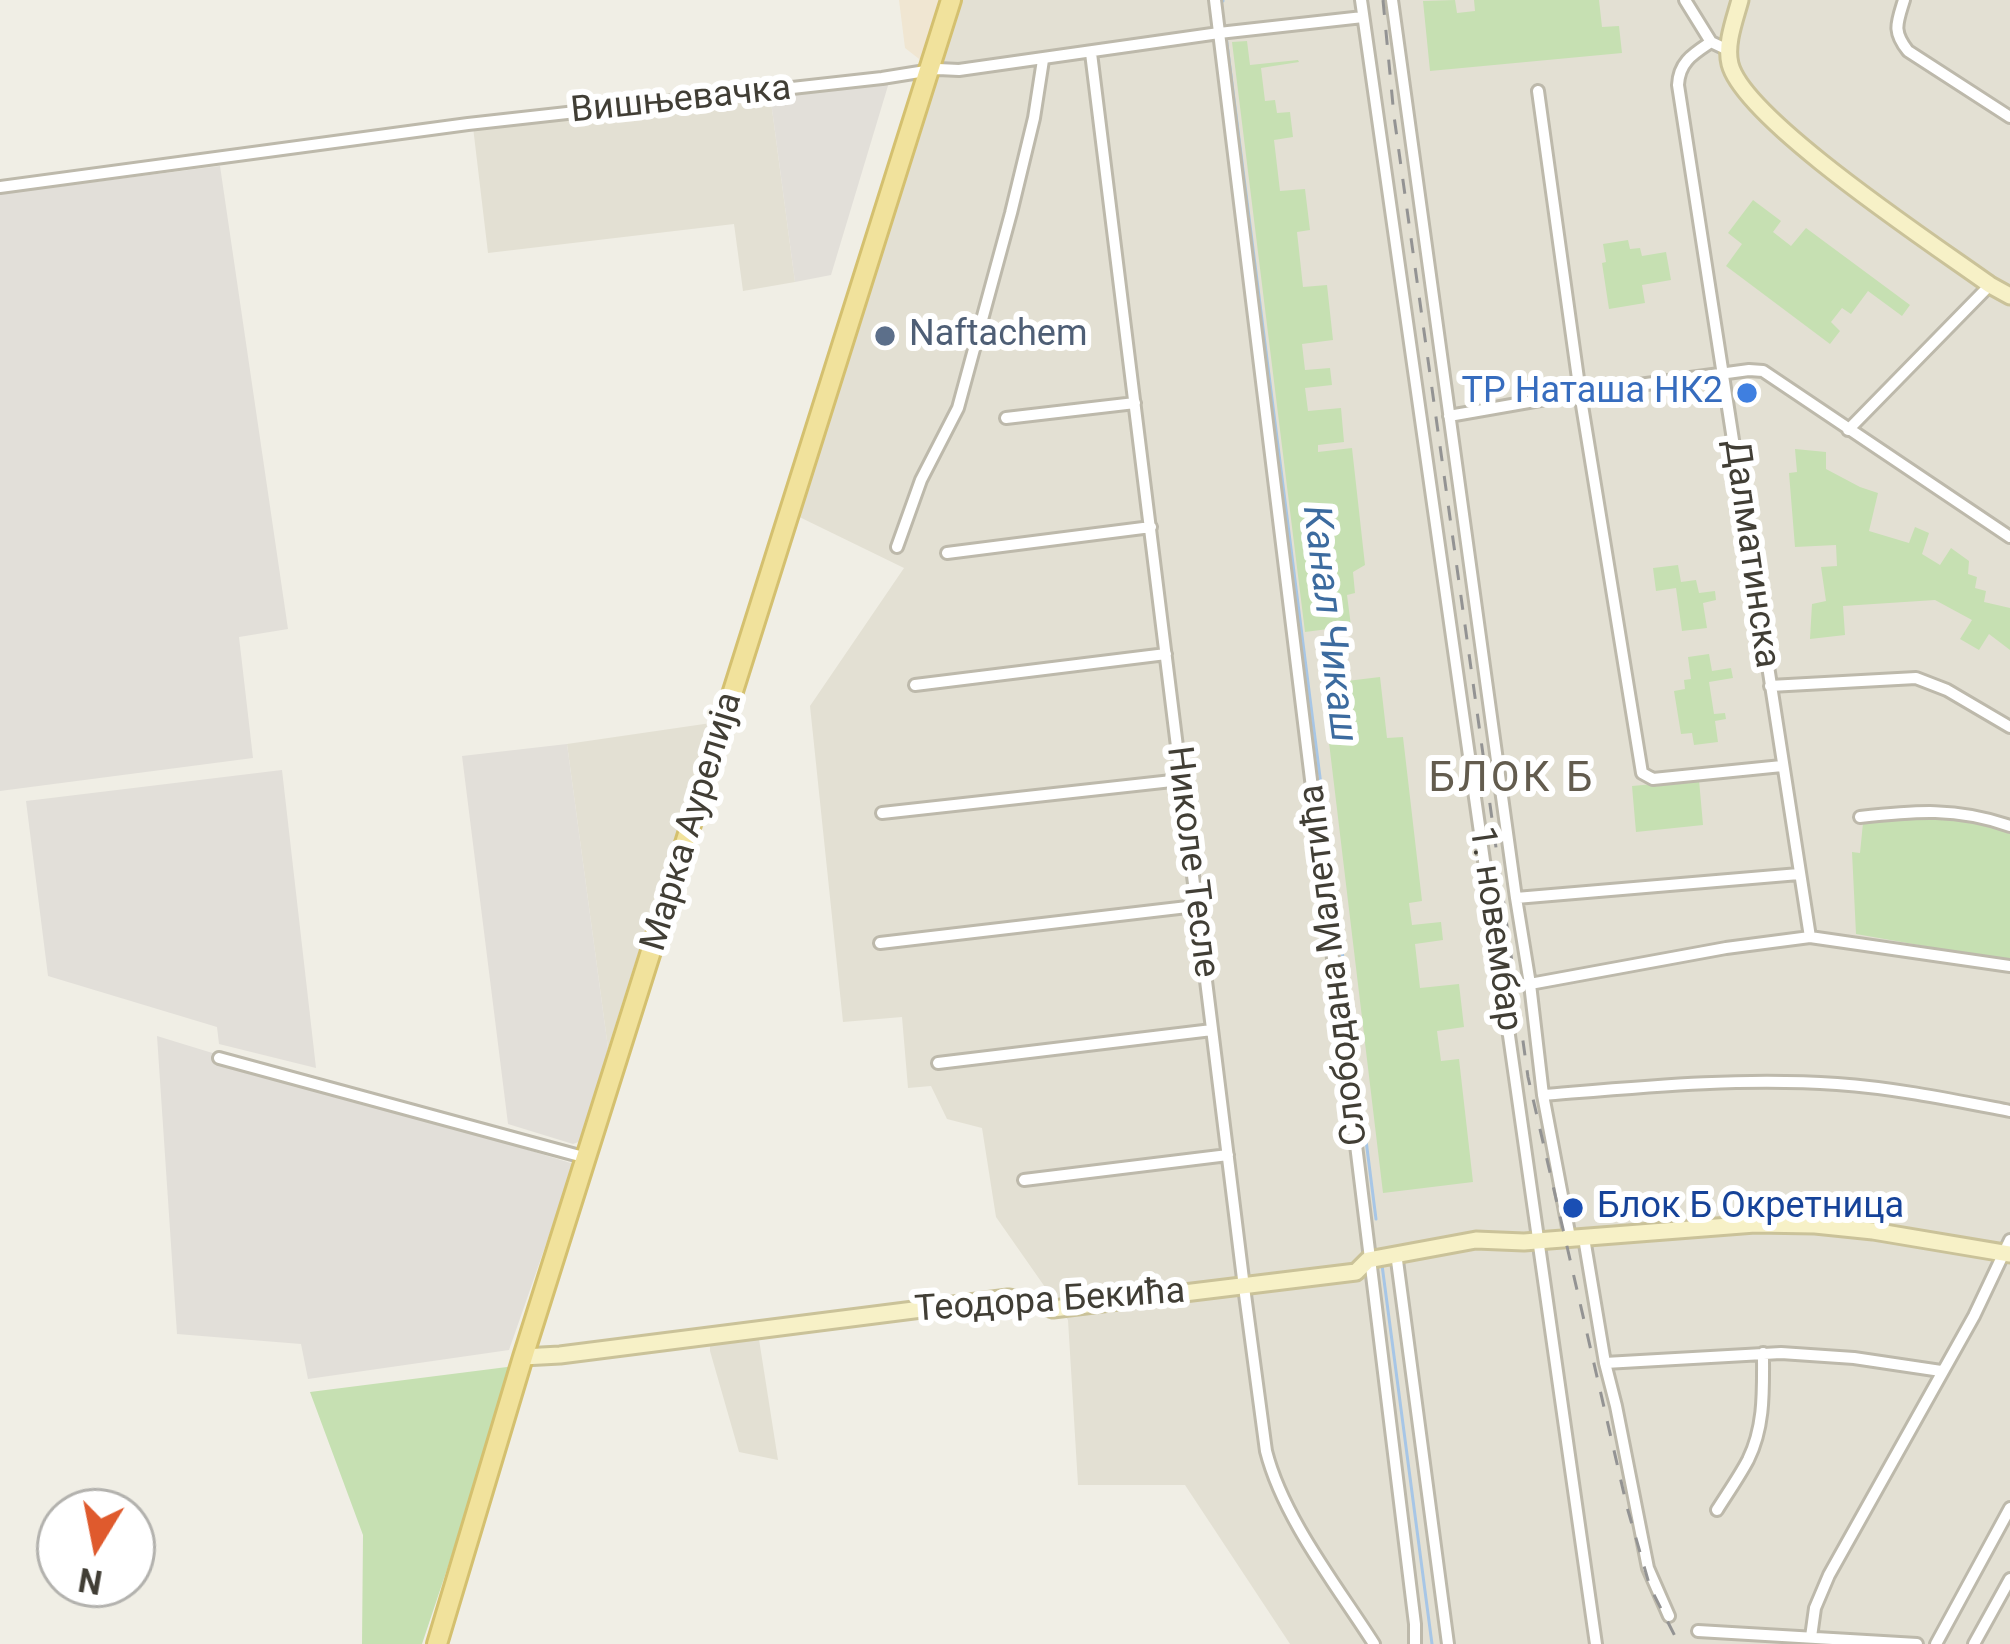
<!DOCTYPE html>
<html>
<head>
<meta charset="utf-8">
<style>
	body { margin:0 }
	#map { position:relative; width:2010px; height:1644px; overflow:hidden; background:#f0eee5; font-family:Roboto,sans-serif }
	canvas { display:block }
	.north { position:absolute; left:36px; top:1488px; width:120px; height:120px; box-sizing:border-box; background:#fff; border:3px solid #b3b2ae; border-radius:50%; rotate:190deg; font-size:33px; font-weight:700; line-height:48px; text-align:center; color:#413e35 }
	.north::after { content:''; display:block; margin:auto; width:42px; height:54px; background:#df5a2d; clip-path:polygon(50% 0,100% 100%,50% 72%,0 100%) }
</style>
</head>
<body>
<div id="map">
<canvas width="2010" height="1644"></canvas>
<div class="north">N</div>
</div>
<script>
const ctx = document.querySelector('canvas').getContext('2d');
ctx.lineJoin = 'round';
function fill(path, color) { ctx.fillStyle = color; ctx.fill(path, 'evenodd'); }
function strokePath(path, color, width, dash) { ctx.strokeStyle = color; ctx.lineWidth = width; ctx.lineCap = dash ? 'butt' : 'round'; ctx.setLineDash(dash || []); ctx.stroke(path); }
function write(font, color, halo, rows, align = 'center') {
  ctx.font = font + ' Roboto,sans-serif'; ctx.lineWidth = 12; ctx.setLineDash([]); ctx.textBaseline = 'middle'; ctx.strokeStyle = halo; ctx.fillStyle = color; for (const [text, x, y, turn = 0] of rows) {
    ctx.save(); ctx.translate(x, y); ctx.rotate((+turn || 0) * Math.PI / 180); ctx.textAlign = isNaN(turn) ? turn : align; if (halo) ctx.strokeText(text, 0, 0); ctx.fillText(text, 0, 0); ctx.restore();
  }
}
fill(new Path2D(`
	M960 0H2010V1644H1290L1185 1485H1078L1068 1320 996 1217 982 1128 947 1119 931 1086 908 1088 902 1017 843 1022 810 706 904 568 785 510 925 72Z
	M770 94 795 282 743 291 734 224 488 253 473 127Z
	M711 723 608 1048 567 744Z
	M758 1333 778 1460 739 1452 710 1351V1340Z`), '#e3e0d3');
fill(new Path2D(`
	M899 0H942L923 62 905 48Z`), '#f0e6d2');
fill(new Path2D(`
	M890 79 831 275 795 282 770 94Z
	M220 166 288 629 239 637 253 758 0 791V194Z
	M567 744 608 1048 584 1140 573 1144 508 1124 462 756Z
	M282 770 316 1068 219 1044 217 1027 48 976 26 801Z
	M157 1036 574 1164 509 1350 308 1379 301 1344 177 1334Z`), '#e2dfd9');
fill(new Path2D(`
	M1455 0 1457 13 1475 11 1474 0H1599L1602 27 1619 26 1622 53 1430 71 1423 1Z
	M1247 41 1250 65 1298 60 1299 62 1261 68 1265 101 1275 100 1277 113 1290 112 1293 137 1274 140 1280 191 1305 189 1310 230 1297 232 1303 287 1327 285 1333 340 1302 344 1305 370 1330 368 1332 385 1305 388 1308 411 1341 408 1344 442 1318 445V452L1352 448 1365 565 1353 572 1355 593 1347 595 1351 626 1305 632 1232 42Z
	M1753 200 1781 221 1773 232 1791 246 1806 228 1910 305 1902 316 1868 291 1851 314 1842 308 1831 322 1840 331 1830 344 1726 266 1742 244 1728 233Z
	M1628 240 1630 249 1640 248 1642 256 1666 252 1671 280 1642 285 1645 303 1609 309 1602 263 1606 262 1603 244Z
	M1795 449 1826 452V469L1860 487 1878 493 1869 531 1909 543 1915 527 1929 533 1922 554 1940 565 1951 548 1969 561 1968 574 1977 577 1975 588 1986 591 1984 602 2010 608V650L1989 634 1979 650 1960 639 1972 620 1935 600 1843 606 1845 635 1810 639 1812 604 1826 601 1821 567 1837 566 1836 545 1795 547 1789 473 1797 472Z
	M1678 565 1681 582 1696 580 1699 593 1715 591 1716 600 1703 603 1707 628 1682 631 1676 588 1656 591 1653 568Z
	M1709 654 1712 671 1731 668 1733 678 1709 682 1714 714 1725 713 1726 719 1715 721 1718 742 1694 745 1692 733 1681 734 1674 691 1685 689 1684 680 1691 679 1688 657Z
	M1380 677 1387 738 1403 737 1422 901 1409 903 1412 925 1441 922 1443 940 1415 944 1420 988 1459 984 1464 1027 1437 1031 1441 1061 1459 1059 1473 1182 1383 1193 1322 684Z
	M1699 780 1703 825 1636 832 1632 786Z
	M1913 817H1960L2010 830V961L1856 934 1852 852 1860 853 1863 823Z
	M515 1366 422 1644H362L363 1535 310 1392Z`), '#c6e0b2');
strokePath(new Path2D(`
	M1223 0V1
	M1226 36 1376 1219
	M1382 1265 1432 1644`), '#a7c6e6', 3);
const street = new Path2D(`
	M1215 0 1415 1624V1644
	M1361 0 1596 1644
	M1392 0 1516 898 1530 984 1543 1095 1570 1238
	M1685 0 1711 42 1728 50
	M1904 0C1897 23 1892 31 1908 51L2010 117
	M1711 42C1693 54 1679 62 1678 85L1810 937
	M1091 53 1244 1287 1266 1451C1283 1518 1337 1586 1374 1644
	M1538 91 1580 393 1642 773 1653 779 1782 766
	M0 187 468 124 882 78 938 69 959 70 1219 33 1363 17
	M1449 416 1580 393 1749 370 1763 371 2010 537
	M1006 418 1135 403
	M1848 430 1990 285
	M897 547 921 480 958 408 1011 213 1034 118 1043 60
	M947 553 1151 527
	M915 685 1166 654
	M1770 686 1916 678 1947 690 2010 727
	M882 813 1181 780
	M1860 817C1915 811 1956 807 2010 826
	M1516 898 1799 874
	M880 943 1196 906
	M1530 984 1726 948 1810 937 2010 966
	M219 1058 587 1158
	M938 1063 1212 1030
	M1543 1095C1640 1087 1739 1077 1837 1084 1895 1088 1953 1100 2010 1111
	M1024 1180 1228 1155
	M1584 1238 1605 1363 1616 1406 1648 1568 1669 1616
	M1396 1253 1448 1644
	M1605 1363 1781 1353 1854 1358 1941 1371
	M1717 1510C1727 1494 1739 1477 1748 1460 1765 1426 1763 1389 1763 1353
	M1698 1631 1917 1644
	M1811 1637 1815 1608 1829 1575 1974 1316 2010 1240
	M1936 1644 2010 1508
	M1974 1644 2010 1579`);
const secondary = new Path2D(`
	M1740 0C1735 19 1725 44 1730 64 1744 120 1936 246 1990 285L2010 296
	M523 1357 560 1355 1008 1298 1029 1301 1053 1309 1356 1272 1368 1260 1476 1240 1524 1242 1755 1224 1815 1225 1873 1231 2010 1254`);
const primary = new Path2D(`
	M437 1644 523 1357 951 0`);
strokePath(street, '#bdb9ab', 16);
strokePath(secondary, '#cac299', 21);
strokePath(primary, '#d4c06f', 24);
strokePath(street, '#fff', 10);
strokePath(secondary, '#f7f1c7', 15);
strokePath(primary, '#f1e29c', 18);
strokePath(new Path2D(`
	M1383 0 1394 116 1528 1077 1627 1507 1650 1587 1679 1644`), '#939393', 3, [15, 15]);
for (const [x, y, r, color] of [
	[885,336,12,"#5c6f8a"],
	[1747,393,12,"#3f7fe0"],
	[1573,1208,12,"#1a4fb4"]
]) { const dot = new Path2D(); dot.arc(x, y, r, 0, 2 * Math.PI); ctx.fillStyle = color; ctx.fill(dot); strokePath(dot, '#fff', 4.5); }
write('36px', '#413e35', '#fff', [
	["Вишњевачка",681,101,-6],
	["Далматинска",1750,554,82],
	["Марка Аурелија",693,822,-73],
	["Николе Тесле",1191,862,83],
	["1. новембар",1494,929,82],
	["Слободана Малетића",1335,965,-97],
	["Теодора Бекића",1050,1302,-4]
]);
write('36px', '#4e5e75', '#fff', [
	["Naftachem",909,336]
], 'left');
write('36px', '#366cbe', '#fff', [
	["ТР Наташа НК2",1723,393]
], 'right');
write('36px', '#164399', '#fff', [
	["Блок Б Окретница",1597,1208]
], 'left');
write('italic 39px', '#3c6b9f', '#fff', [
	["Канал Чикаш",1328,624,83]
]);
ctx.letterSpacing = '3px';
write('42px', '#635c4e', '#fff', [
	["БЛОК Б",1512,780]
]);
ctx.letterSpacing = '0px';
</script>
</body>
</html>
